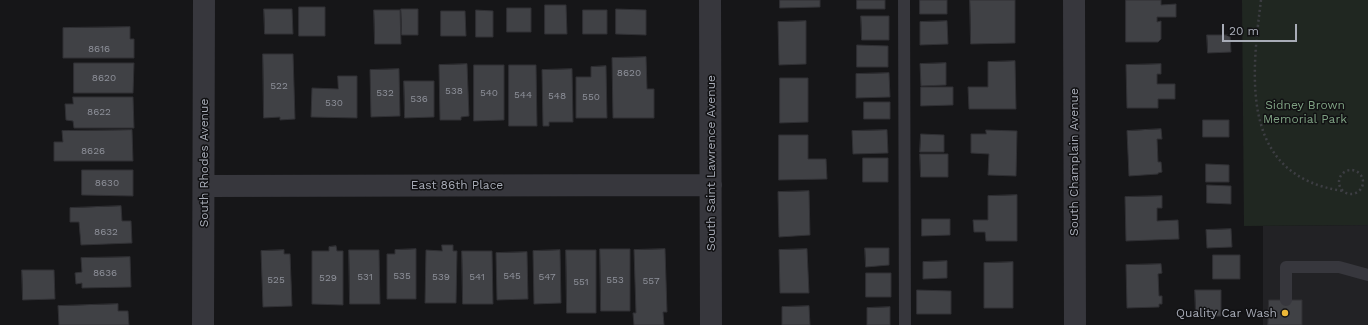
<!DOCTYPE html>
<html>
<head>
<meta charset="utf-8">
<style>
	body { margin:0 }
	#map { position:relative; width:1368px; height:325px; overflow:hidden; background:#161618; font-family:"Work Sans",sans-serif }
	canvas { display:block }
	.scale { position:absolute; left:1222px; top:24px; width:75px; height:18px; box-sizing:border-box; border:2px solid #a8acb7; border-top:0; padding-left:5px; font-size:12px; line-height:14px; white-space:nowrap; color:#a8acb7; -webkit-text-stroke:3px #111113; paint-order:stroke }
</style>
</head>
<body>
<div id="map">
<canvas width="1368" height="325"></canvas>
<div class="scale">20 m</div>
</div>
<script>
const ctx = document.querySelector('canvas').getContext('2d');
ctx.lineJoin = 'round';
function fill(path, color) { ctx.fillStyle = color; ctx.fill(path, 'evenodd'); }
function strokePath(path, color, width, dash) { ctx.strokeStyle = color; ctx.lineWidth = width; ctx.lineCap = dash ? 'butt' : 'round'; ctx.setLineDash(dash || []); ctx.stroke(path); }
function write(font, color, halo, rows, align = 'center') {
  ctx.font = font + ' "Work Sans",sans-serif'; ctx.lineWidth = 3; ctx.setLineDash([]); ctx.textBaseline = 'middle'; ctx.strokeStyle = halo; ctx.fillStyle = color; for (const [text, x, y, turn = 0] of rows) {
    ctx.save(); ctx.translate(x, y); ctx.rotate((+turn || 0) * Math.PI / 180); ctx.textAlign = isNaN(turn) ? turn : align; if (halo) ctx.strokeText(text, 0, 0); ctx.fillText(text, 0, 0); ctx.restore();
  }
}
fill(new Path2D(`
	M1368 225V325H1263V226Z`), '#222225');
fill(new Path2D(`
	M1242 0H1368V225L1244 226Z`), '#202721');
const building = new Path2D(`
	M780 0H820V7L780 8Z
	M857 0H885V9H857Z
	M920 0H947V14H920Z
	M970 0H1015V43L971 44Z
	M1126 0H1161V5L1176 4V17H1157V22L1161 21V39L1158 42H1126Z
	M545 5H566L567 34H545Z
	M299 7H325V36H299Z
	M507 8H531V32H507Z
	M264 9H292L293 34H265Z
	M401 9H418V35H402Z
	M616 9 646 10V35L616 34Z
	M374 10H400L401 44H375Z
	M476 10 493 11V37H476Z
	M583 10H607V34H583Z
	M441 11H465L466 36H441Z
	M861 16H889V40H862Z
	M806 21V64L779 65 778 22Z
	M947 21 948 44 920 45V22Z
	M130 27V39H134V58H63V28Z
	M1207 35H1230L1231 52 1208 53Z
	M857 45 888 46V67H857Z
	M263 54H293L295 119 280 120V117L264 118Z
	M646 57 647 89H654V118H613L612 58Z
	M1015 61 1016 109H969L968 87H988V62Z
	M74 63H134L133 93H74Z
	M946 63V85L921 86 920 64Z
	M467 64 469 116 461 117V120H440L439 65Z
	M1161 64V74H1157V84H1175V99H1158V108H1127L1126 65Z
	M474 65H504V120L474 121Z
	M509 65H536L537 126H509Z
	M606 66 607 118H576V77H591V67Z
	M399 69 400 116 371 117 370 70Z
	M572 69 573 122H549V126H543L542 70Z
	M889 73 890 97 856 98V74Z
	M338 76H357V118L311 117 312 88 338 89Z
	M780 78H808V122L780 123Z
	M404 81H434V117L405 118Z
	M921 87H953V105L921 106Z
	M73 97H133L134 128H74L73 121 66 120 65 104H73Z
	M864 102H890V119H864Z
	M1203 120H1229V137H1203Z
	M1161 129 1162 139H1157L1158 162H1161L1162 172 1158 173V174L1129 176 1127 131Z
	M132 130 133 161H54V142H63L62 131Z
	M887 130 888 153 853 154 852 131Z
	M986 130 1017 131 1016 176 988 175 989 154 971 153V134H986Z
	M921 134 944 135V152H920Z
	M779 135H808V159H826L827 179 779 180Z
	M920 154H948V177H921Z
	M863 158H888V182H863Z
	M1206 164 1229 165V182H1206Z
	M82 170H133V196L82 195Z
	M1207 185 1231 186V204L1207 203Z
	M809 191 810 235 779 237 778 192Z
	M1017 195V241H986L985 232H974L973 220H988V196Z
	M1162 196V208H1157V221L1178 220 1179 239 1126 241 1125 197Z
	M121 206 122 221H131L132 243 81 245 79 222H70V208Z
	M922 219H950V235L922 236Z
	M1231 229 1232 247 1207 248 1206 230Z
	M442 245H453V251H457L456 303H425L426 250 442 251Z
	M336 246 337 251H343V305L312 304V251H329V247Z
	M865 248H889V265L866 267Z
	M416 249V299H387V254H395V250Z
	M600 249H630V311H601Z
	M665 249 667 312H663L664 325H634L633 313H636L634 250Z
	M807 249 809 293H780L779 250Z
	M284 250V254H290L292 306 263 307 261 251Z
	M349 250H379L380 304H350Z
	M560 250 561 303 534 304 533 251Z
	M566 250H596V313H567Z
	M462 251H492L493 304H463Z
	M527 252 528 299 497 300 496 253Z
	M1213 255H1240V279H1213Z
	M130 257 131 287 82 288V283L76 284 75 273 82 272 81 258Z
	M947 261V278L923 279V262Z
	M1013 262V308H984V263Z
	M1161 264 1162 273 1158 274 1159 296H1162V304H1159V307L1127 308 1126 265Z
	M22 270H54L55 299 23 300Z
	M866 273H891V297H866Z
	M917 290 951 291V314H917Z
	M1195 290H1221V316H1196Z
	M1269 300H1302V325H1268Z
	M118 304V311H128L129 325H59L58 306Z
	M809 306 810 325H782V307Z
	M890 307V325H867V308Z`);
fill(building, '#404145');
strokePath(building, '#303034', 1);
strokePath(new Path2D(`
	M1261 0C1251 79 1240 176 1343 191
	M1339 182a12 12 0 1 1 24 0a12 12 0 1 1-24 0Z`), '#3d3e43', 2.5, [2, 3]);
strokePath(new Path2D(`
	M904 0 905 325
	M1286 300V267H1339L1368 275`), '#37373d', 12);
strokePath(new Path2D(`
	M710 0 711 325
	M1074 0 1075 325
	M204 186 711 185
	M203 325 204 0`), '#37373d', 22);
for (const [x, y, r, color] of [
	[1285,313,4,"#edb838"]
]) { const dot = new Path2D(); dot.arc(x, y, r, 0, 2 * Math.PI); ctx.fillStyle = color; ctx.fill(dot); strokePath(dot, '#111113', 1.5); }
write('10px', '#8e919a', null, [
	["8616",99,49],
	["8620",629,73],
	["8620",104,78],
	["522",279,86],
	["538",454,91],
	["532",385,93],
	["540",489,93],
	["544",523,95],
	["548",557,96],
	["550",591,97],
	["536",419,99],
	["530",334,103],
	["8622",99,112],
	["8626",93,151],
	["8630",107,183],
	["8632",106,232],
	["8636",105,273],
	["535",402,276],
	["545",512,276],
	["531",365,277],
	["539",441,277],
	["541",477,277],
	["547",547,277],
	["529",328,278],
	["525",276,280],
	["553",615,280],
	["557",651,281],
	["551",581,282]
]);
write('12px', '#7fa283', '#111113', [
	["Sidney Brown",1305,105],
	["Memorial Park",1305,119]
]);
write('12px', '#a8acb7', '#111113', [
	["South Champlain Avenue",1074,162,-90],
	["South Rhodes Avenue",204,163,-90],
	["South Saint Lawrence Avenue",711,163,-90],
	["East 86th Place",457,185]
]);
write('12px', '#a8acb7', '#111113', [
	["Quality Car Wash",1277,313]
], 'right');
</script>
</body>
</html>
